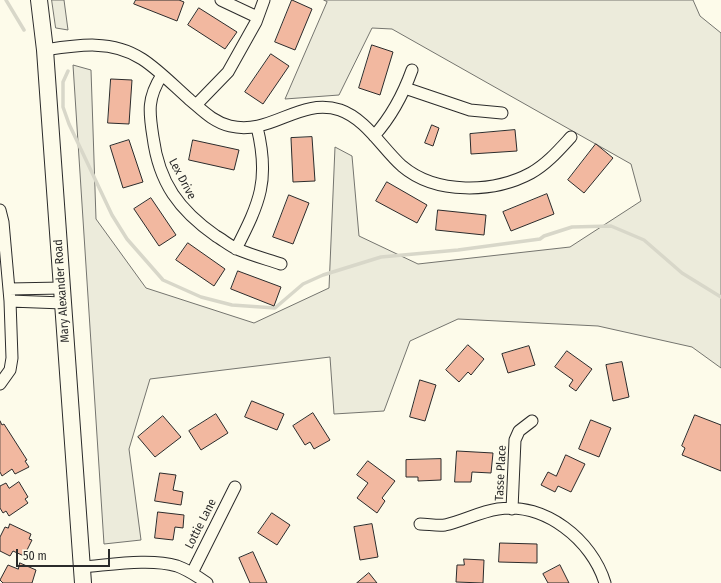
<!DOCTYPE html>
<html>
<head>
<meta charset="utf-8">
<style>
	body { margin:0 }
	#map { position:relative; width:721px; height:583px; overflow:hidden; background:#fdfbea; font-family:"Fira Sans Condensed",sans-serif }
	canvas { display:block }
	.scale { position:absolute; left:16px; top:549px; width:94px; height:18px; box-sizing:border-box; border:2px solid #2b2b2b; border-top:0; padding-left:5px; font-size:12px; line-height:14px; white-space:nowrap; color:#2b2b2b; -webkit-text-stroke:3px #fdfbea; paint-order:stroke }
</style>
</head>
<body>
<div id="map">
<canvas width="721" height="583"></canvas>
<div class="scale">50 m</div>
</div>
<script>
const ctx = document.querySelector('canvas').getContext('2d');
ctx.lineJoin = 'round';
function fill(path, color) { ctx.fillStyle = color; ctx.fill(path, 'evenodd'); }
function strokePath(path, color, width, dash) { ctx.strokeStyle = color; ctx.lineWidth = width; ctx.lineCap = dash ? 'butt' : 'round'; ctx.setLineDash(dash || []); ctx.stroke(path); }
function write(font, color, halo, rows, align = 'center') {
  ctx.font = font + ' "Fira Sans Condensed",sans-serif'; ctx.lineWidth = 3; ctx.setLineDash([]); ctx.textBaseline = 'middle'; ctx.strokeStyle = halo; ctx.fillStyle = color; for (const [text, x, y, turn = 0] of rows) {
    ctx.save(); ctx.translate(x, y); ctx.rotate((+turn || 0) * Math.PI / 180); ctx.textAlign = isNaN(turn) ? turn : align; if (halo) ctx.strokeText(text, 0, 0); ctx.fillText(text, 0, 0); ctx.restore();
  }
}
const green = new Path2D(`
	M52 0H64L68 30 56 28Z
	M324 0H693L700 16 721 33V368L692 347 598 326 458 319 410 341 384 411 334 414 330 357 150 379 129 449 141 540 104 544 73 65 91 70 96 219 146 288 254 323 329 288 335 147 352 156 359 236 418 264 570 247 641 201 631 164 392 29 372 28 339 95 285 99 327 2Z`);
fill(green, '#ecebdb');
strokePath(green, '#74746e', 1);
strokePath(new Path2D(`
	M6 0 24 30
	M68 71 63 82V107L69 124 112 215 127 239 163 280 201 297 232 305 275 308 303 284 323 275 381 257 458 250 540 239 544 236 572 227 611 226 644 240 682 273 721 297`), '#d8d7c9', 3.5);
const building = new Path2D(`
	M136 0H179L184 2 177 21 134 4Z
	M292 0 312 9 295 50 275 42Z
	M199 8 237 32 225 49 188 25Z
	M372 45 393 52 380 95 359 88Z
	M271 54 289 66 263 104 245 92Z
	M111 79 132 80 129 124 108 123Z
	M432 125 439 128 433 146 425 143Z
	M515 130 517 151 471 154 470 134Z
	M312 137 315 181 293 182 291 138Z
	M129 140 143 182 123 188 110 146Z
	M193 140 239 150 234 170 189 160Z
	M596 144 613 158 584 193 568 180Z
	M387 182 427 205 417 223 376 201Z
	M547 194 554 214 511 231 503 212Z
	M289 195 309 203 293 244 273 237Z
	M151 198 176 235 159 246 134 209Z
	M438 210 486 215 484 235 436 230Z
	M188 243 225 269 214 286 176 260Z
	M238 271 281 287 274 306 231 289Z
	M468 345 484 359 471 375 468 372 459 382 446 370Z
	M529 346 535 365 508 373 502 354Z
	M567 351 592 369 576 391 569 386 573 380 555 367Z
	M622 362 629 397 613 401 606 365Z
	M420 380 436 385 425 421 410 417Z
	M252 401 284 414 277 430 245 417Z
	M313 413 330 440 314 449 310 442 305 445 293 426Z
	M216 414 228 433 201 450 189 431Z
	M695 415 721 425V471L682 455 685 448 682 446Z
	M163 416 181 437 155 457 138 437Z
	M591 420 611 428 599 457 579 449Z
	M0 421 2 425 4 424 27 460 25 461 29 467 15 474 12 469 2 476 0 472Z
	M457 451 493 453 491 473 472 472 471 482H455Z
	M566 455 585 464 571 492 558 486 555 492 541 485 548 472 556 476Z
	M441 459V480L418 481V477H406V460Z
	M368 461 395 481 382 498 385 501 377 513 357 498 368 483 357 475Z
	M160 473 176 475 173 490 183 492 181 505 155 501Z
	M19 482 28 497 25 499 28 503 9 516 6 511 3 513 0 508V486L6 483 9 488Z
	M158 512 184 515 183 528 175 527 173 540 155 538Z
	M272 513 290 525 277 545 258 533Z
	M10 524 31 534 29 539 32 540 24 556 13 551 10 556 0 551V537L5 527 8 528Z
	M372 524 378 557 360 560 354 527Z
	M500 543 537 544V563L499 562Z
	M253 552 267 583H250L239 558Z
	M464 559 484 560 483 583 456 582 457 565H464Z
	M20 563 36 570 32 583H3L0 580 8 565 18 569Z
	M560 565 569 583H548L543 574Z
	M369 573 377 583H357Z`);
fill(building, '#f2b8a0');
strokePath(building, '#2b2b2b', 1);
const street = new Path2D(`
	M221 0 257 17
	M45 50C77 45 112 39 142 59 159 70 174 86 190 100 202 110 213 122 230 126 271 136 299 97 340 110 366 119 382 148 402 166 436 195 494 193 531 173 547 164 559 150 571 137
	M162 75C147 98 149 112 153 137 159 183 179 210 216 236 223 240 230 246 237 249 251 255 266 259 281 264
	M405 88 470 110 502 113
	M196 105 228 72 256 22 264 0
	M374 136C391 117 403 95 412 70
	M0 210 3 222 10 301 12 358 10 370 0 384
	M236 249C260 202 270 180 257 127
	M9 289 62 288
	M10 301 63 303
	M512 509 515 440 519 431 532 421
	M420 524C428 524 437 526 445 525 463 521 479 512 498 509 545 502 592 540 605 583
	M81 567C110 565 150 558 177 566 188 570 197 576 207 583
	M192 573 235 487`);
const secondary = new Path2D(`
	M39 0 45 50 83 583`);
strokePath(street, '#2b2b2b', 13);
strokePath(secondary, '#2b2b2b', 18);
strokePath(street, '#fdfbea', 11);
strokePath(secondary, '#fdfbea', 16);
write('12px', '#2b2b2b', '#fdfbea', [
	["Lex Drive",182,179,62],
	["Mary Alexander Road",62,291,-94],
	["Tasse Place",501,473,-87],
	["Lottie Lane",201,524,-63]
]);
</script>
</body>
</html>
